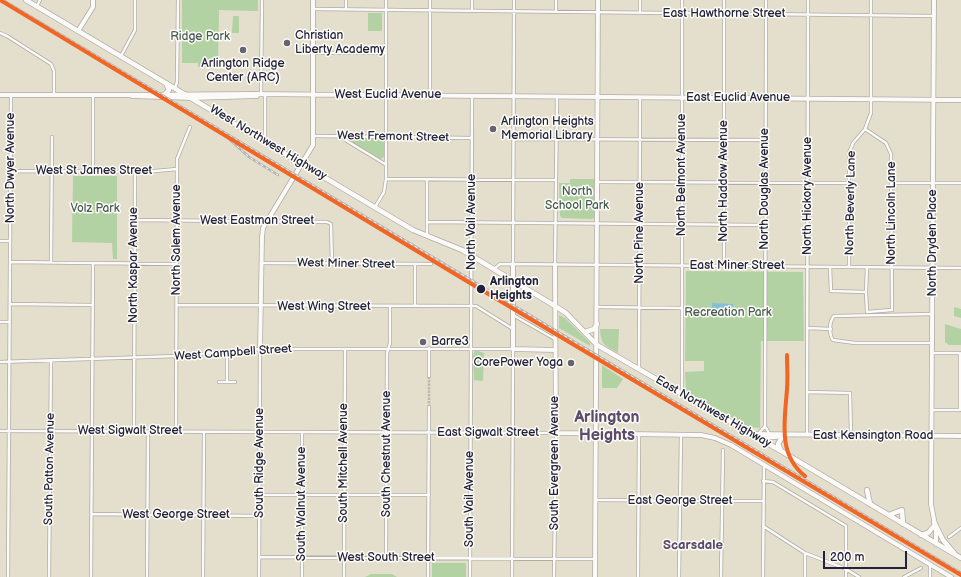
<!DOCTYPE html>
<html>
<head>
<meta charset="utf-8">
<style>
	body { margin:0 }
	#map { position:relative; width:961px; height:577px; overflow:hidden; background:#e4decd; font-family:"Balsamiq Sans",sans-serif }
	canvas { display:block }
	.scale { position:absolute; left:823px; top:551px; width:84px; height:18px; box-sizing:border-box; border:2px solid #22223b; border-top:0; padding-left:5px; font-size:12px; line-height:14px; white-space:nowrap; color:#22223b; -webkit-text-stroke:3px #fdfcf7; paint-order:stroke }
</style>
</head>
<body>
<div id="map">
<canvas width="961" height="577"></canvas>
<div class="scale">200 m</div>
</div>
<script>
const ctx = document.querySelector('canvas').getContext('2d');
ctx.lineJoin = 'round';
function fill(path, color) { ctx.fillStyle = color; ctx.fill(path, 'evenodd'); }
function strokePath(path, color, width, dash) { ctx.strokeStyle = color; ctx.lineWidth = width; ctx.lineCap = dash ? 'butt' : 'round'; ctx.setLineDash(dash || []); ctx.stroke(path); }
function write(font, color, halo, rows, align = 'center') {
  ctx.font = font + ' "Balsamiq Sans",sans-serif'; ctx.lineWidth = 3; ctx.setLineDash([]); ctx.textBaseline = 'middle'; ctx.strokeStyle = halo; ctx.fillStyle = color; for (const [text, x, y, turn = 0] of rows) {
    ctx.save(); ctx.translate(x, y); ctx.rotate((+turn || 0) * Math.PI / 180); ctx.textAlign = isNaN(turn) ? turn : align; if (halo) ctx.strokeText(text, 0, 0); ctx.fillText(text, 0, 0); ctx.restore();
  }
}
fill(new Path2D(`
	M182 0H258V11L219 10 218 67H198V63H182Z
	M368 13H382V31H368Z
	M233 16H239V33H232Z
	M350 138 382 139 384 140V157L380 159 350 141Z
	M73 176H117V259H113L112 243 72 242Z
	M570 179H594V218L592 219 562 218 560 216 559 183H570Z
	M686 271 803 272 804 341H761L760 428 749 427 686 392 685 372 704 371V361H685Z
	M954 307 961 309V318L954 316Z
	M559 315 565 318 590 343V346L559 328Z
	M945 324 961 329V345H949L945 342Z
	M600 329H619L618 353C604 345 601 345 600 329Z
	M475 350 484 353 483 381 474 380 473 355Z
	M602 365 623 379 617 388H602Z
	M432 563H466V577H432Z
	M371 574H392L397 577H365Z`), '#b2d2a3');
fill(new Path2D(`
	M712 303 733 304V313H714L712 315Z`), '#86bfd5');
strokePath(new Path2D(`
	M429 407V376`), '#bdb8b0', 2.5, [2.5, 1]);
const street = new Path2D(`
	M346 0V9
	M430 0V95
	M472 0V10
	M556 0V11
	M37 6 40 0
	M313 9 934 16
	M640 13V0
	M0 33 7 36 51 64 54 71V95
	M313 53H386
	M121 56 135 30V0
	M175 88 177 82 178 0
	M93 95V171
	M261 95 262 0
	M313 136 472 138
	M343 137 347 141 385 164
	M514 139 765 140
	M265 141V95
	M11 171 144 172 177 169
	M386 179 556 180
	M598 182 850 183
	M892 183H961
	M375 207 384 192 386 179V0
	M134 220 327 222 331 224 332 264
	M427 222 765 225
	M427 236V180
	M0 241H10
	M10 262 177 264
	M51 262 52 137
	M262 263 431 264
	M513 264 514 0
	M555 265 557 97
	M724 266V0
	M830 267 831 291 866 292 867 312 892 310 891 154 886 143 865 129
	M849 267V153L853 143 865 129 871 113V0
	M494 269 500 264 961 268
	M866 292 867 267
	M10 304 93 305
	M177 305 476 306 513 329
	M415 306V264
	M598 307 682 308
	M513 315 555 339
	M0 322H10
	M808 328 831 329
	M933 343H855L833 340C829 335 829 321 834 316L933 314
	M429 348V376
	M0 362 177 356 260 349H513L512 577
	M639 369 640 97
	M219 382H235
	M227 382V351
	M808 392 850 393 851 434
	M682 393V0
	M933 410H960V353H933
	M765 426 766 0
	M0 431 556 433 554 577
	M134 431 135 172
	M176 431 177 159 190 127
	M759 433 765 426 769 433
	M807 435 808 0
	M763 481 773 482 846 526V577
	M260 495H429
	M596 500 763 501
	M92 514 260 516
	M763 526 805 553 846 569 859 577
	M949 537 961 528
	M259 557 595 559
	M386 559 387 353 390 343V307
	M8 577 11 95
	M49 577 51 361
	M91 577 93 263
	M147 577 148 432
	M203 577 204 432
	M259 577 260 349
	M302 577V432
	M344 577 345 349
	M428 577 429 407
	M470 577 472 96
	M638 577 639 435
	M679 577 681 435
	M721 577 723 450
	M763 577 764 465
	M805 577V553
	M904 577 921 568
	M930 577V565`);
const secondary = new Path2D(`
	M934 0 931 504 936 530V544
	M78 31 93 7V0
	M0 95H125
	M124 95 252 94 961 100
	M132 96 192 98 257 96
	M513 264V349L555 350
	M555 265 556 433 701 435 715 438 731 445 951 577
	M260 349 262 237 263 228 313 145V0
	M751 434 961 436
	M755 435 766 438 784 436
	M595 577 598 0`);
const primary = new Path2D(`
	M26 0 413 230 462 250 555 306 566 313 597 345 781 451 961 558
	M165 94 169 90 166 83
	M585 332 594 329 597 324
	M781 451 778 444 782 437
	M867 490 870 504
	M889 515 902 510 903 524
	M934 522 943 540 954 553
	M921 535 928 533 934 526`);
strokePath(street, '#b0aca4', 4);
strokePath(secondary, '#b0aca4', 5.5);
strokePath(primary, '#b0aca4', 6);
strokePath(street, '#fbfaf8', 2.5);
strokePath(secondary, '#fbfaf8', 4);
strokePath(primary, '#fbfaf8', 4.5);
const rail = new Path2D(`
	M3 0 961 573
	M228 138 249 157 278 175
	M787 355C787 366 788 378 787 389 785 418 777 452 802 474`);
strokePath(rail, '#b3b2b3', 2.5);
strokePath(rail, '#fdfcf7', 1, [3]);
strokePath(new Path2D(`
	M0 0 475 286 961 575
	M787 355C787 366 788 378 787 389 785 420 777 454 805 476`), '#f26522', 4);
for (const [x, y, r, color] of [
	[287,43,4,"#66646e"],
	[243,50,4,"#66646e"],
	[493,129,4,"#66646e"],
	[481,289,5,"#22223b"],
	[423,342,4,"#66646e"],
	[571,363,4,"#66646e"]
]) { const dot = new Path2D(); dot.arc(x, y, r, 0, 2 * Math.PI); ctx.fillStyle = color; ctx.fill(dot); strokePath(dot, '#fdfcf7', 1.5); }
write('12px', '#22223b', '#fdfcf7', [
	["East Hawthorne Street",724,14],
	["West Euclid Avenue",388,95],
	["East Euclid Avenue",738,98],
	["West Fremont Street",393,137,1],
	["West Northwest Highway",268,143,31],
	["North Dwyer Avenue",11,168,-90],
	["West St James Street",94,171],
	["North Belmont Avenue",682,175,-90],
	["North Haddow Avenue",724,181,-90],
	["North Douglas Avenue",765,189,-90],
	["North Hickory Avenue",808,196,-90],
	["North Beverly Lane",851,203,-89],
	["North Lincoln Lane",892,213,-90],
	["West Eastman Street",257,221],
	["North Vail Avenue",472,222,-90],
	["North Pine Avenue",640,233,-90],
	["North Salem Avenue",177,240,-90],
	["North Dryden Place",933,243,-90],
	["West Miner Street",346,264,1],
	["North Kaspar Avenue",134,265,-90],
	["East Miner Street",737,266],
	["West Wing Street",324,307],
	["West Campbell Street",233,353,-4],
	["East Northwest Highway",713,412,30],
	["West Sigwalt Street",130,431],
	["East Sigwalt Street",488,433],
	["East Kensington Road",873,436],
	["South Chestnut Avenue",387,454,-90],
	["South Ridge Avenue",260,463,-90],
	["South Mitchell Avenue",344,463,-90],
	["South Evergreen Avenue",555,463,-90],
	["South Patton Avenue",50,469,-89],
	["South Vail Avenue",470,499,-90],
	["East George Street",680,501],
	["South Walnut Avenue",302,504,-90],
	["West George Street",176,515],
	["West South Street",386,558]
]);
write('12px', '#22223b', '#fdfcf7', [
	["Christian",295,36],
	["Liberty Academy",295,50],
	["Arlington Ridge",243,64,"center"],
	["Center (ARC)",243,78,"center"],
	["Arlington Heights",501,122],
	["Memorial Library",501,136],
	["Barre3",431,342],
	["CorePower Yoga",563,363,"right"]
], 'left');
write('12px', '#465c53', '#fdfcf7', [
	["Ridge Park",200,37],
	["North",577,192],
	["School Park",577,206],
	["Volz Park",95,209],
	["Recreation Park",728,313]
]);
write('bold 12px', '#22223b', '#fdfcf7', [
	["Arlington",490,282],
	["Heights",490,296]
], 'left');
write('bold 13px', '#5c4b6b', '#fdfcf7', [
	["Scarsdale",693,546]
]);
write('bold 16px', '#5c4b6b', '#fdfcf7', [
	["Arlington",607,418],
	["Heights",607,436]
]);
</script>
</body>
</html>
